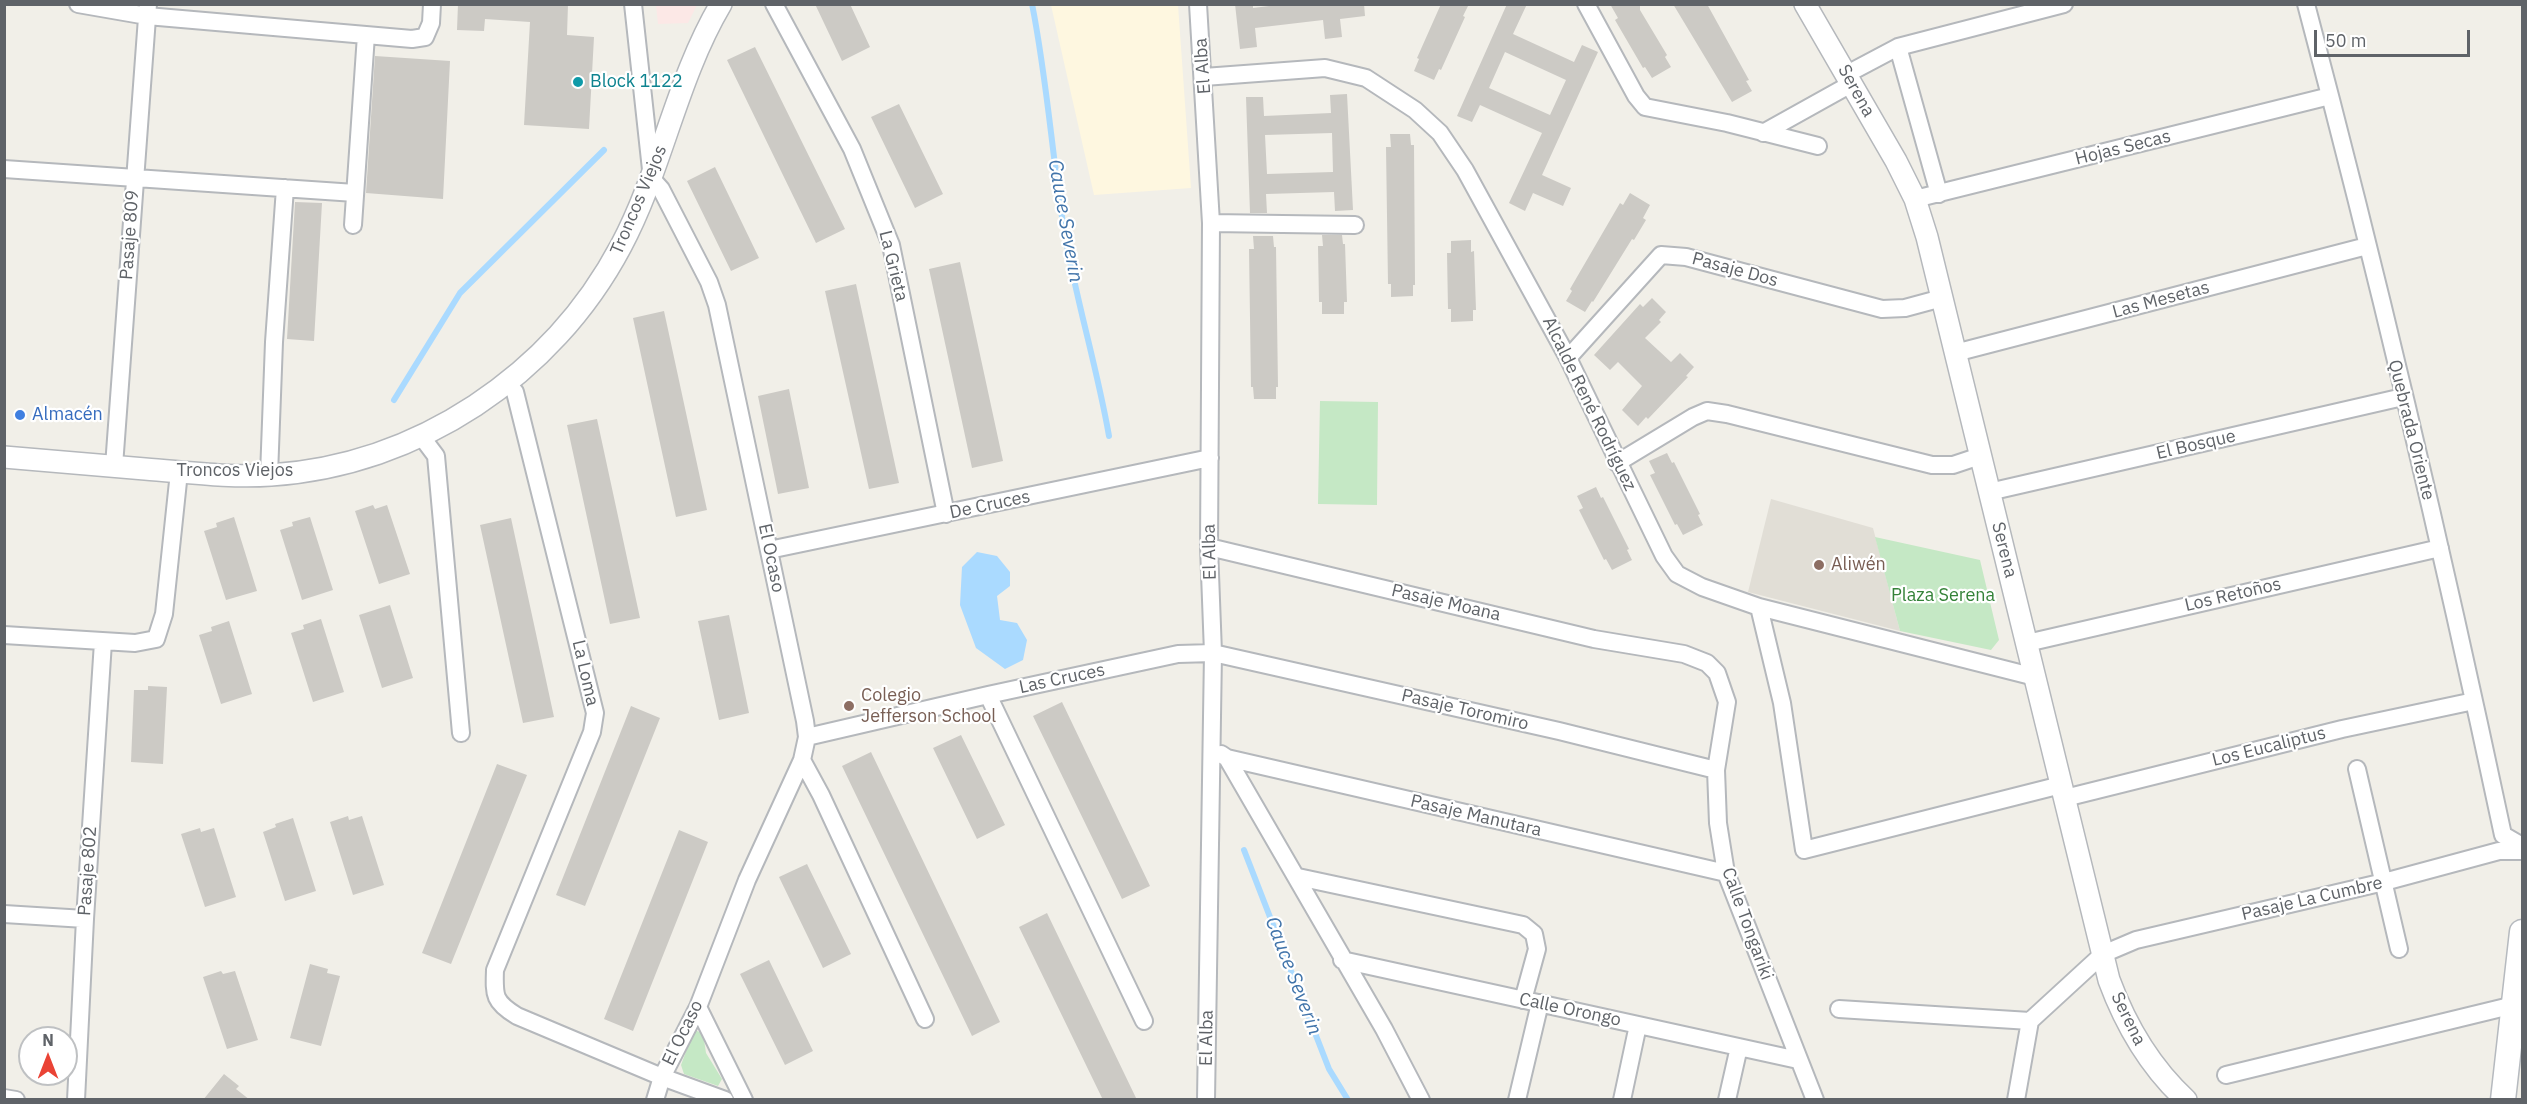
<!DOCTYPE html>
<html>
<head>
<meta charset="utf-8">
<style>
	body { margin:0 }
	#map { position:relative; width:2527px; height:1104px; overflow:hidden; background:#f1efe8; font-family:"IBM Plex Sans",sans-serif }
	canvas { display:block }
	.frame { position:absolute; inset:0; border:6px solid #5f6368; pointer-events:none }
	.north { position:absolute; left:18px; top:1026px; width:60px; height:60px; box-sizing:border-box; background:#fff; border:2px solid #bfc1c3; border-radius:50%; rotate:0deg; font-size:16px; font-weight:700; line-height:24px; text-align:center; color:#5f6368 }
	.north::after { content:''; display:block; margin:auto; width:21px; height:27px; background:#ea4335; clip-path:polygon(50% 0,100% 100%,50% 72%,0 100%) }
	.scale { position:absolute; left:2314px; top:30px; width:156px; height:27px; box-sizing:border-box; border:3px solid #5f6368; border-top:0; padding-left:8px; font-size:18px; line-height:21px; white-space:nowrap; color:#5f6368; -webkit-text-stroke:4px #fff; paint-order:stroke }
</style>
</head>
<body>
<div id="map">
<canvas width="2527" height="1104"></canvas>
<div class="frame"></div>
<div class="north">N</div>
<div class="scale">50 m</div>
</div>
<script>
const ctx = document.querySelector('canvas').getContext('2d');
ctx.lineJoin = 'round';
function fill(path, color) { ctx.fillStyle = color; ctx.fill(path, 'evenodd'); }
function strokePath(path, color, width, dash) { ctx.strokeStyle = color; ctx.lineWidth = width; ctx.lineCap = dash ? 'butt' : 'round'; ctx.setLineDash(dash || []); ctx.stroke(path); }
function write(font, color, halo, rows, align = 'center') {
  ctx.font = font + ' "IBM Plex Sans",sans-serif'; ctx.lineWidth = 4.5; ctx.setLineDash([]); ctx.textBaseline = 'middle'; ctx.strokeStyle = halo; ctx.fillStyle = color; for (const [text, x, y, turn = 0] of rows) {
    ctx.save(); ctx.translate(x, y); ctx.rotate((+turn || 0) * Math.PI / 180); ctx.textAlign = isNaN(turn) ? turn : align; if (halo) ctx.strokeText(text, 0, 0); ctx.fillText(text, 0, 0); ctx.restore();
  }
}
fill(new Path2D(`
	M1051 5H1178L1191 188 1094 195Z`), '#fef7e0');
fill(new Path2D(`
	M1771 499 1873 528 1900 631 1748 592Z`), '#e1ded6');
fill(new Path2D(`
	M656 5V4L697 5 688 23 658 24Z`), '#fce8e6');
fill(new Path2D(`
	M1320 401 1378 402 1377 505 1318 504Z
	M1875 537 1980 560 1999 640 1991 650 1900 631Z
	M694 1030 703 1033 706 1053 722 1079 718 1086 684 1074 681 1065Z`), '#c5e8c5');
fill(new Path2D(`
	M977 552 997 556 1010 572V586L997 596 1000 620 1017 623 1027 640 1023 660 1005 669 976 648 960 605 962 567Z`), '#aadaff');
strokePath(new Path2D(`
	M1032 4C1047 79 1052 155 1064 230 1076 300 1097 367 1109 436
	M394 400 460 293 604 150
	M1244 850 1329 1069 1348 1100`), '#aadaff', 6);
fill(new Path2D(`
	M458 4H568L567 35 594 37 589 129 524 125 530 22 485 19 484 31 457 30Z
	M815 4H850L870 47 842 61Z
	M1235 4H1253V8L1285 4H1364L1365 16 1340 19 1342 37 1325 39 1323 20 1255 28 1257 47 1240 49Z
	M1441 4H1469L1463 16 1465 17 1441 70 1439 69 1434 80 1414 71 1419 59 1417 58Z
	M1507 4H1527L1513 34 1574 62 1582 45 1598 52 1542 175 1571 188 1563 206 1533 193 1525 211 1509 203 1542 133 1480 105 1472 122 1457 116ZM1505 52 1566 80 1550 115 1489 88Z
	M1610 4H1640V10L1667 55 1665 57 1671 67 1652 78 1645 67 1643 68 1615 20 1618 18Z
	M1673 4H1707L1749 80 1746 81 1752 91 1732 102Z
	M755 47 845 229 816 243 727 60Z
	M375 56 450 61 443 199 366 193Z
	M1347 94 1353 210 1335 211 1334 192 1266 194 1267 213H1250L1246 97H1263L1264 116 1331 113 1330 95ZM1332 133 1333 172 1267 174 1265 135Z
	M899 104 943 194 915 208 871 117Z
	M1390 134H1410L1411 145H1414L1415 285H1413V296L1391 297V284H1388L1386 147H1391Z
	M715 167 759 258 731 271 687 181Z
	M1630 193 1650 205 1643 218 1646 220 1634 240 1632 239 1593 302 1592 301 1585 312 1566 301 1572 291 1570 289 1620 203 1623 205Z
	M295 202 322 203 314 341 287 339Z
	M1322 235H1342L1343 244H1345L1347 302H1344V314H1322V302H1319L1318 246H1323Z
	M1253 236H1273L1274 247H1276L1278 387H1276V399H1254L1253 387H1251L1249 249H1254Z
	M1471 240V252L1474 251 1476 310H1473V321L1451 322V309H1448L1447 253H1451V241Z
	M960 262 1003 461 972 468 929 269Z
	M856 284 899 483 869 489 825 291Z
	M1652 298 1666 312 1659 320 1661 322 1645 338 1671 362 1680 353 1694 367 1686 376 1688 377 1648 419 1646 417 1638 426 1622 410 1642 386 1618 362 1610 370 1594 355 1640 304 1643 307Z
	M664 311 707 510 676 517 633 318Z
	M789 389 809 488 778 494 758 396Z
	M597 419 640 618 610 624 567 425Z
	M1667 453 1672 463 1674 462 1700 514 1698 515 1703 525 1683 535 1677 524 1675 525 1650 475 1655 473 1649 461Z
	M1596 487 1601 498 1603 497 1629 549 1627 550 1632 560 1612 570 1606 559 1604 560 1579 510 1583 508 1577 496Z
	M373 505 375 509 387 505 410 574 379 584 355 511Z
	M234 517 257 591 226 600 204 531 217 527 216 523Z
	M310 517 333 590 302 600 280 530 293 526 292 522Z
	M511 518 554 717 523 723 480 525Z
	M390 605 413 678 382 688 359 615Z
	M729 615 749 713 719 720 698 621Z
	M321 619 344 692 313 702 291 633 304 629 303 625Z
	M229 621 252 694 221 704 199 635 212 631 211 627Z
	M148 686 167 687 163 764 131 762 134 690H148Z
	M1062 702 1150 886 1122 899 1033 716Z
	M631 706 660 718 585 906 556 895Z
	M961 735 1005 825 977 839 933 748Z
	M871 752 1000 1022 972 1036 842 766Z
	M497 764 527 775 451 964 422 953Z
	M348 816 349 820 362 816 384 885 353 895 330 822Z
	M293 818 316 891 285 901 263 832 276 827 275 824Z
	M200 828 201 832 214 828 236 897 205 907 181 834Z
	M679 830 708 842 633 1031 604 1019Z
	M807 864 851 954 823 968 779 877Z
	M1047 913 1137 1100H1103L1019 927Z
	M769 960 813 1051 785 1065 740 974Z
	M310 964 328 969 327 973 340 976 321 1046 290 1038Z
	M221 971 223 974 235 971 258 1040 227 1049 203 977Z
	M224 1074 239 1086 236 1089 250 1100H203Z`), '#cccac5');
const minor = new Path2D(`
	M78 4 147 16 412 39 425 37 431 23 432 4
	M633 4 652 179 661 189 709 282 717 305 805 721 807 737 802 760 747 880 698 1007 662 1077 655 1100
	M774 4 852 149 891 245 946 514
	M1198 4 1211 223 1209 547 1213 653 1206 1100
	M1586 4 1636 96 1645 107 1727 123 1818 146
	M2306 4C2379 279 2444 557 2503 835L2522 846
	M1898 47 1939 194
	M1847 74 1898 47 2064 4
	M1204 77 1325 68 1366 78 1415 110 1440 133 1465 170 1568 358 1664 556 1677 574 1702 587 1759 607 2035 677
	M1763 133 1851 84
	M4 169 355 193
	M1915 199 2330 96
	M1211 223 1355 225
	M353 225 366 35
	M1955 353 2367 246
	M1568 358 1661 255 1686 257 1882 309 1905 308 1942 298
	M507 383 515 392 595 713 592 732 495 970C494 996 494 1002 517 1016L662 1077 725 1100
	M421 436 436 456 461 733
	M1617 463 1693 417 1707 411 1727 414 1932 465H1953L1980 456
	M114 466 148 4
	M269 475 274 342 285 188
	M1989 492 2403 397
	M1209 547 1594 639 1684 654 1707 663 1717 673 1727 702 1716 770 1718 823 1726 873 1815 1100
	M769 550 1210 458
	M1759 607 1782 703 1804 850 2061 785
	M4 635 135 643 156 639 164 614 179 472
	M2027 643 2440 548
	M988 695 1144 1021
	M807 737 988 695 1178 654 1213 653 1559 731 1716 770
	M1221 754 1227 758 1384 1029 1421 1100
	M1227 758 1726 873
	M802 760 821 795 925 1019
	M2357 769 2399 949
	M2065 798 2342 729 2474 701
	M1298 877 1523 925 1534 934 1537 949 1523 1000
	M4 914 85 919
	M1342 960 1798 1060
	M698 1007 744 1100
	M1839 1009 2030 1021
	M2226 1075 2514 1005
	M4 1098 16 1100
	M76 1100 85 919 103 642
	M1517 1100 1540 1003
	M1622 1100 1638 1025
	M1727 1100 1739 1047
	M2016 1100 2030 1021 2103 954 2136 940 2384 882 2499 851H2522`);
const tertiary = new Path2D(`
	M1805 4 1896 161 1915 199 1927 237 2109 980C2126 1026 2149 1066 2186 1100
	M4 457C51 461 98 465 145 469 186 472 229 478 271 475 418 465 552 376 621 246 662 169 676 80 721 4`);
const secondary = new Path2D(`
	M2503 1100 2522 932`);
strokePath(minor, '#b5b8bc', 20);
strokePath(tertiary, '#b5b8bc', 24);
strokePath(secondary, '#b6babf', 27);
strokePath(minor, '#fff', 16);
strokePath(tertiary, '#fff', 21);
strokePath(secondary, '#fff', 24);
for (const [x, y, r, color] of [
	[578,82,6,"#0f9aa8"],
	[20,415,6,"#3f7fe0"],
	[1819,565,6,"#8d6e63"],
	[849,706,6,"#8d6e63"]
]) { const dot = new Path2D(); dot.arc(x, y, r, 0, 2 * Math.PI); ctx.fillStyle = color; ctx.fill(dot); strokePath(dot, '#fff', 2); }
write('18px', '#5f6368', '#fff', [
	["El Alba",1203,66,-94],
	["Serena",1856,91,61],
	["Hojas Secas",2123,148,-14],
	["Troncos Viejos",639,200,-67],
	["Pasaje 809",130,235,-86],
	["La Grieta",893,266,76],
	["Pasaje Dos",1735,270,15],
	["Las Mesetas",2161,300,-15],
	["Alcalde René Rodríguez",1589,404,64],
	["Quebrada Oriente",2411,430,76],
	["El Bosque",2196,445,-13],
	["Troncos Viejos",235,471],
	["De Cruces",990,505,-12],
	["Serena",2004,550,76],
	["El Alba",1210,552,-91],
	["El Ocaso",771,558,78],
	["Los Retoños",2233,595,-13],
	["Pasaje Moana",1446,603,13],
	["La Loma",585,673,77],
	["Las Cruces",1062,679,-12],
	["Pasaje Toromiro",1465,710,13],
	["Los Eucaliptus",2269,747,-14],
	["Pasaje Manutara",1476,816,13],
	["Pasaje 802",88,871,-86],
	["Pasaje La Cumbre",2312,899,-13],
	["Calle Tongariki",1747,924,70],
	["Calle Orongo",1570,1010,12],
	["Serena",2128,1019,64],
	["El Ocaso",683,1033,-64],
	["El Alba",1207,1038,-89]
]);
write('18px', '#0d838f', '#fff', [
	["Block 1122",590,82]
], 'left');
write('18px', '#366cbe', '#fff', [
	["Almacén",32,415]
], 'left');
write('18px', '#785e54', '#fff', [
	["Aliwén",1831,565],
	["Colegio",861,696],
	["Jefferson School",861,717]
], 'left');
write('18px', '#348238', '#fff', [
	["Plaza Serena",1943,596]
]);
write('italic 20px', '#4174aa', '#fff', [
	["Cauce Severin",1065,221,80],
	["Cauce Severin",1293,976,69]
]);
</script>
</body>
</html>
